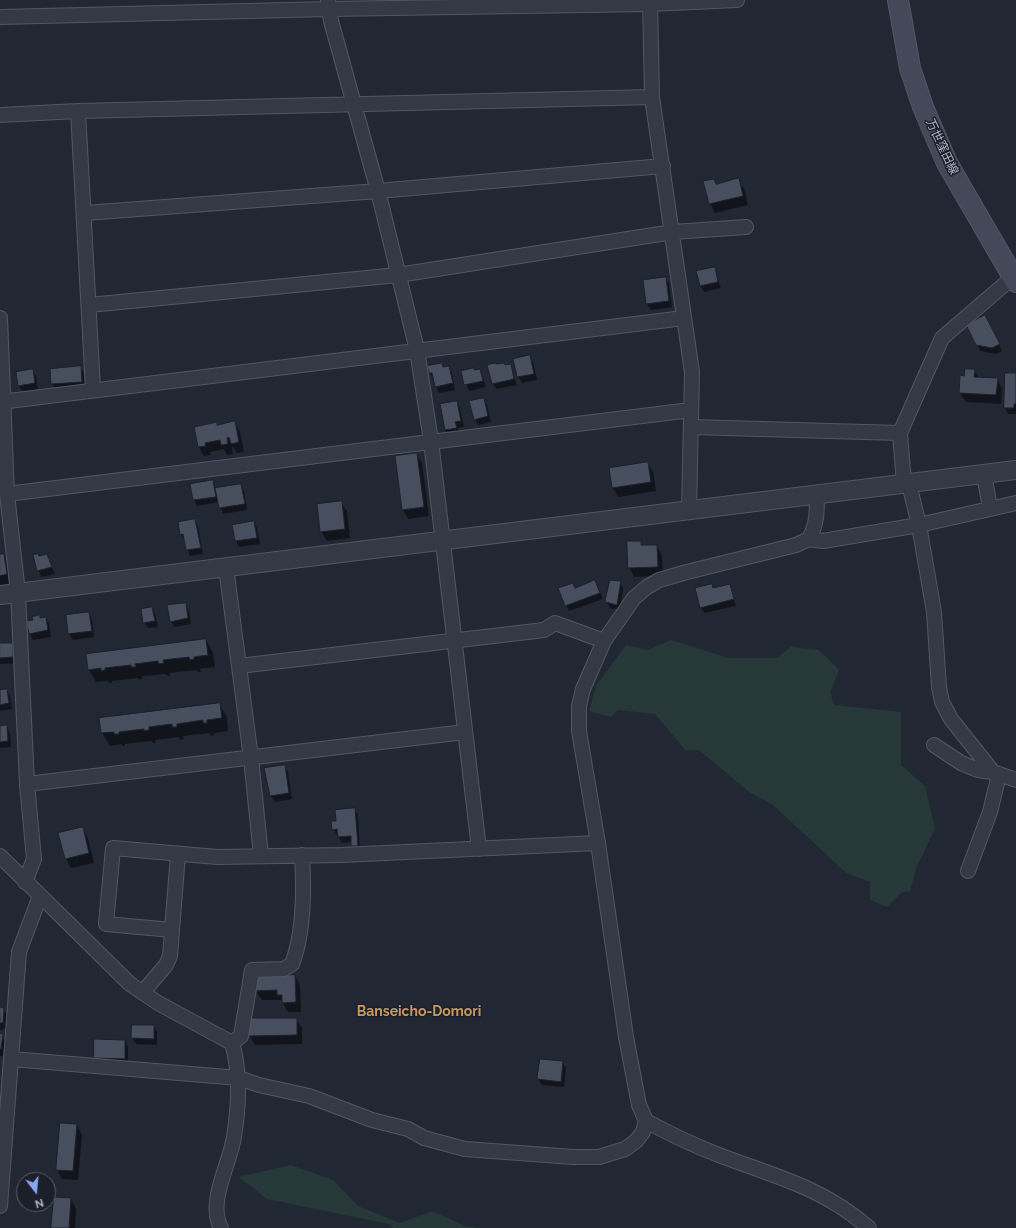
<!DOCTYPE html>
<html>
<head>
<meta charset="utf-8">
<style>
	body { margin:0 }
	#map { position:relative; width:1016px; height:1228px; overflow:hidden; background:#212834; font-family:Raleway,sans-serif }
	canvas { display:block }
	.north { position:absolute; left:16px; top:1172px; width:40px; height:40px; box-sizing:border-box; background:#1a1f2a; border:1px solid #555b67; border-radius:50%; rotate:164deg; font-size:11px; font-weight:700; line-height:16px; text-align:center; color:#aeb4c2 }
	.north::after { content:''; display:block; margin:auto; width:14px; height:18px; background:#87a6ee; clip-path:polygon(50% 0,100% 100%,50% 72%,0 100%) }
</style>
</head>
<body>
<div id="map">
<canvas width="1016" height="1228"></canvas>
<div class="north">N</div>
</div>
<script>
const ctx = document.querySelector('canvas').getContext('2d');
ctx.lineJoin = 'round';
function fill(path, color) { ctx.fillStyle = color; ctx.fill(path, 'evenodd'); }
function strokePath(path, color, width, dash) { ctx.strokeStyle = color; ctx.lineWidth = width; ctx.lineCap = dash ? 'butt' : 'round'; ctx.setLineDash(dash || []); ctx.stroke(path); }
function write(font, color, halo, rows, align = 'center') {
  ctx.font = font + ' Raleway,"Noto Sans JP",sans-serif'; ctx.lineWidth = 3; ctx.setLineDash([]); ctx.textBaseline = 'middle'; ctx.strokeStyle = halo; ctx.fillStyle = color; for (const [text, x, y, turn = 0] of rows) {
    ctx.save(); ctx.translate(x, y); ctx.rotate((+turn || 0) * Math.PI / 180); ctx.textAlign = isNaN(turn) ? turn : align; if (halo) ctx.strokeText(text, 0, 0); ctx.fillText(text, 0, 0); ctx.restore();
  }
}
fill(new Path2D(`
	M671 640 728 658H777L791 647 819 650 839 670 830 692 834 705 901 712V765L925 786 935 829 917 866 910 891 902 892 887 907 870 900V882L846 873 773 805 749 792 699 750 686 751 655 714 618 710 611 717 589 711 596 686 626 645 648 650Z
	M291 1165 333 1180 358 1206 400 1223 432 1211 465 1226 478 1228H393L389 1224 267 1199 239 1177Z`), '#273839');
fill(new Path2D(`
	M714 180 717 185 738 180 744 189 748 205 715 213 710 204Z
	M714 268 721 288 704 292 701 286Z
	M665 278 669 284 672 307 651 310 647 304 644 281Z
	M989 323 1002 351 996 354 980 351 977 344Z
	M529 356 533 362 537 380 522 383 518 377 514 359Z
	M441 364 444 368 448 367 452 373 455 390 439 393 436 387 434 379 430 373Z
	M510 365 517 385 496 389 493 383 505 366Z
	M80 367 84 373 85 388 56 390 52 384 51 370Z
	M32 370 36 376 38 389 23 392 19 386 17 373Z
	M480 370 486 387 469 391 462 372Z
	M974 370 979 378 997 379 1002 388 1001 404 966 402 960 393 965 377Z
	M1016 374V414H1008L1005 408Z
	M483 399 487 405 491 422 478 425 475 419Z
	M457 402 460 408 464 427 458 428 459 434 449 436 445 430 441 405Z
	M235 422 240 432 244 452 237 453 233 447H232L233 454 227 455 224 449 210 452 211 455 204 456 199 447 195 427 216 423 218 426Z
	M416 454 422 463 429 516 408 519 403 510Z
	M647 463 653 472 656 491 618 497 613 488Z
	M212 481 216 488 241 485 244 491 247 510 223 514 219 502 197 506 194 500 191 484Z
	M341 502 347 511 350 538 327 541 321 531Z
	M195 520 198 526 203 554 190 556 185 541 181 535 179 523Z
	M254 522 257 528 260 544 239 547 236 541 233 525Z
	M640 542 643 546H657L662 555 663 576 634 577 629 567Z
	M0 555H3L9 564 12 584 0 586Z
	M34 556 39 557 46 556 55 574 41 577Z
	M595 581 603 599 569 611 566 605 573 584 576 589Z
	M620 582 623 588 620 610 610 608 607 602Z
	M712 585 714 589 729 585 736 606 704 613 701 607Z
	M185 604 189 611 191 624 174 627 171 621Z
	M152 608 155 614 158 627 148 628 144 622Z
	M89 613 92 619 94 637 73 640 69 634 67 616Z
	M39 617 41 619 45 618 49 624 51 637 33 640 30 634 27 622Z
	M206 640 213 653 215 667 200 669 201 672H198L196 670 170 673V676H167L166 674 142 676V679L139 680 138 678 112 681V683H109L108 681 96 682 89 670Z
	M0 644H12L15 650 16 663 0 664Z
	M0 690H6L10 696 12 709 0 711Z
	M219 704 227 717 228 731 214 733V735L211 736 210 733 183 736 184 739 180 740 179 737 155 740 156 743H153L151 741 125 744V746H123L121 744 110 746 102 733Z
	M6 726 10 733 11 747 0 748V727Z
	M284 766 288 772 292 799 275 802 271 796Z
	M354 809 358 815 360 852H356L352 842 342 843 333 829 337 822Z
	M82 828 88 838 94 863 71 868 66 859 59 834Z
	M295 976 300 986 301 1012H288L281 1000H262L256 991Z
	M0 1008 3 1009 7 1015 6 1029 3 1028V1030H0Z
	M296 1019 302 1028V1044L255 1045 249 1035Z
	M133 1026H153L157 1032V1045L136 1044 132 1038Z
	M0 1034 5 1041 4 1055 2 1056H0Z
	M125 1041 128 1047V1065L98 1064 95 1058Z
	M562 1062 566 1068 564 1087 542 1085 538 1079Z
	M77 1125 82 1135 78 1180 62 1179 57 1170Z
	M71 1199 76 1209 75 1228H52Z`), '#0007');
const building = new Path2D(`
	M739 178 743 196 709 204 703 181 714 179 716 184Z
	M715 267 718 282 700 286 696 271Z
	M666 277 669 301 646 304 643 280Z
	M985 315 1000 344 992 348 976 345 966 325Z
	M530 355 534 374 517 377 513 359Z
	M442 363 443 367 449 366 453 383 435 387 432 373H429L427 366Z
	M496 363V364L504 363 505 365 511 364 514 379 492 384 487 365Z
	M81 366 82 382 51 384 50 369Z
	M474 368V370L480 369 483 381 464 385 461 371Z
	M33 369 35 383 18 386 16 372Z
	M965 369H975L974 377 998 378 996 395 959 393 960 375 964 376Z
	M1005 373H1016V404H1014V408H1004Z
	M484 398 488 416 474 420 469 401Z
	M457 401 461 421 455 422 457 428 445 430 440 404Z
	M235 421 239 442 231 444 229 437 227 438 228 444 221 445 220 440 205 443 206 446 198 447 194 427 217 422V425Z
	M417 453 424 507 402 510 395 456Z
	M648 462 651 482 612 488 609 468Z
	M213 480 216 497 193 500 190 484Z
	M241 484 245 504 219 508 215 488Z
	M342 501 345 529 320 532 317 504Z
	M195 519 201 548 186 550 183 534 180 535 178 522Z
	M254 521 257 538 235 541 232 525Z
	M627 541H641V545H657L658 567 628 568Z
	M0 554H4L7 574 0 576Z
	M38 554 39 556 47 554 52 567 37 571 33 555Z
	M595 580 600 593 565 606 558 588 573 583 575 588Z
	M610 580 621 581 617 605 605 602Z
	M712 584 713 588 730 584 734 599 700 608 695 588Z
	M186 603 188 618 170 622 167 605Z
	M152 607 155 621 143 623 141 609Z
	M89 612 92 631 68 634 66 615Z
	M40 615V618L46 617 48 630 29 634 26 621 33 620 32 617Z
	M206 639 208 655 194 657V659L190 660 189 657 163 660 164 663 159 664 158 661 135 664 136 667H131V665L105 668V670L101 671V668L88 670 86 654Z
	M0 643H13V657L0 658Z
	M7 689 9 703 0 705V690Z
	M220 703 222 718 207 720V723H203V720L177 724V727H172V724L149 727V730L144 731V729L119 732V734H114V732L101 733 99 718Z
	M7 725 8 741 0 742V726Z
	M285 765 289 793 270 796 264 768Z
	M355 808 358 846H351V836L338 837 337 829 332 830 331 821H336L335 810Z
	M83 827 89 853 65 859 58 833Z
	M295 975 296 1002 282 1003V995H277V990L255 991V976Z
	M0 1007 4 1008 3 1023H0V1025Z
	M248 1018H297V1035L248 1036Z
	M132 1025H154V1039L131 1038Z
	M0 1033 3 1034 1 1049H0Z
	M94 1039 125 1040V1059L94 1058Z
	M540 1059 563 1061 561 1082 537 1079Z
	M60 1123 77 1124 73 1171 56 1170Z
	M54 1197 71 1198 69 1228H51Z`);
fill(building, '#474e5e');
strokePath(building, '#1c212c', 1);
const minor = new Path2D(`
	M328 0 331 21 378 191 417 350 431 441 479 849
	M650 0 652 97 692 372 689 510
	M0 17 328 9 650 4 737 0
	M78 111 93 390
	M0 115 78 111 652 97
	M85 213 378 191 663 166
	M89 305 398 275 673 232 746 227
	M0 318 7 494 18 593 27 784 34 859 25 882
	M0 402 684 318
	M691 427 900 433
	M984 474 990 508
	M904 484 900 433 942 338 1013 277
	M909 484 919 525 934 612 939 687 942 702 951 719 993 772
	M7 494 691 410
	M809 539C817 525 818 511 816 495
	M226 567 251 758 261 856
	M239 666 544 630 555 623 604 641
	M934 745 961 763 978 770 993 772 1016 780
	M27 784 465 732
	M0 856 130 984 158 1003 232 1043C241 1073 239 1105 234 1137 230 1164 207 1202 221 1228
	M968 871 990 812 999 775
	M172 930 106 924 113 848 217 857 342 855 598 843
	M143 992 166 965 170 956 178 854
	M232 1043 241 1036 252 970 284 969 292 964C304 933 304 887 302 855
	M12 1059 239 1078 259 1085 309 1096 372 1120 408 1129 424 1138 465 1149 573 1157H599L625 1149 636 1141 643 1132 646 1121 639 1105 626 1037 598 843 579 731V706L583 689 604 641 634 598 647 587 659 580 687 572 796 545 809 539 823 541 919 525 1016 503
	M646 1121C672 1135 697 1147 724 1157 778 1177 825 1189 869 1228
	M0 1206 19 952 40 896`);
const tertiary = new Path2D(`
	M0 595 1016 470`);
const secondary = new Path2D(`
	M898 0 910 68 923 107 947 163 1016 282`);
strokePath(minor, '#525763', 16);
strokePath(tertiary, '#525763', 20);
strokePath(secondary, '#525763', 22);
strokePath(minor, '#343a45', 14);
strokePath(tertiary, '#343a45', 18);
strokePath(secondary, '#434958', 20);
write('12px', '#aeb4c2', '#1a1f2a', [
	["万世窪田線",942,147,65]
]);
write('bold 14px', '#c99862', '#1a1f2a', [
	["Banseicho-Domori",419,1012]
]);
</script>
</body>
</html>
